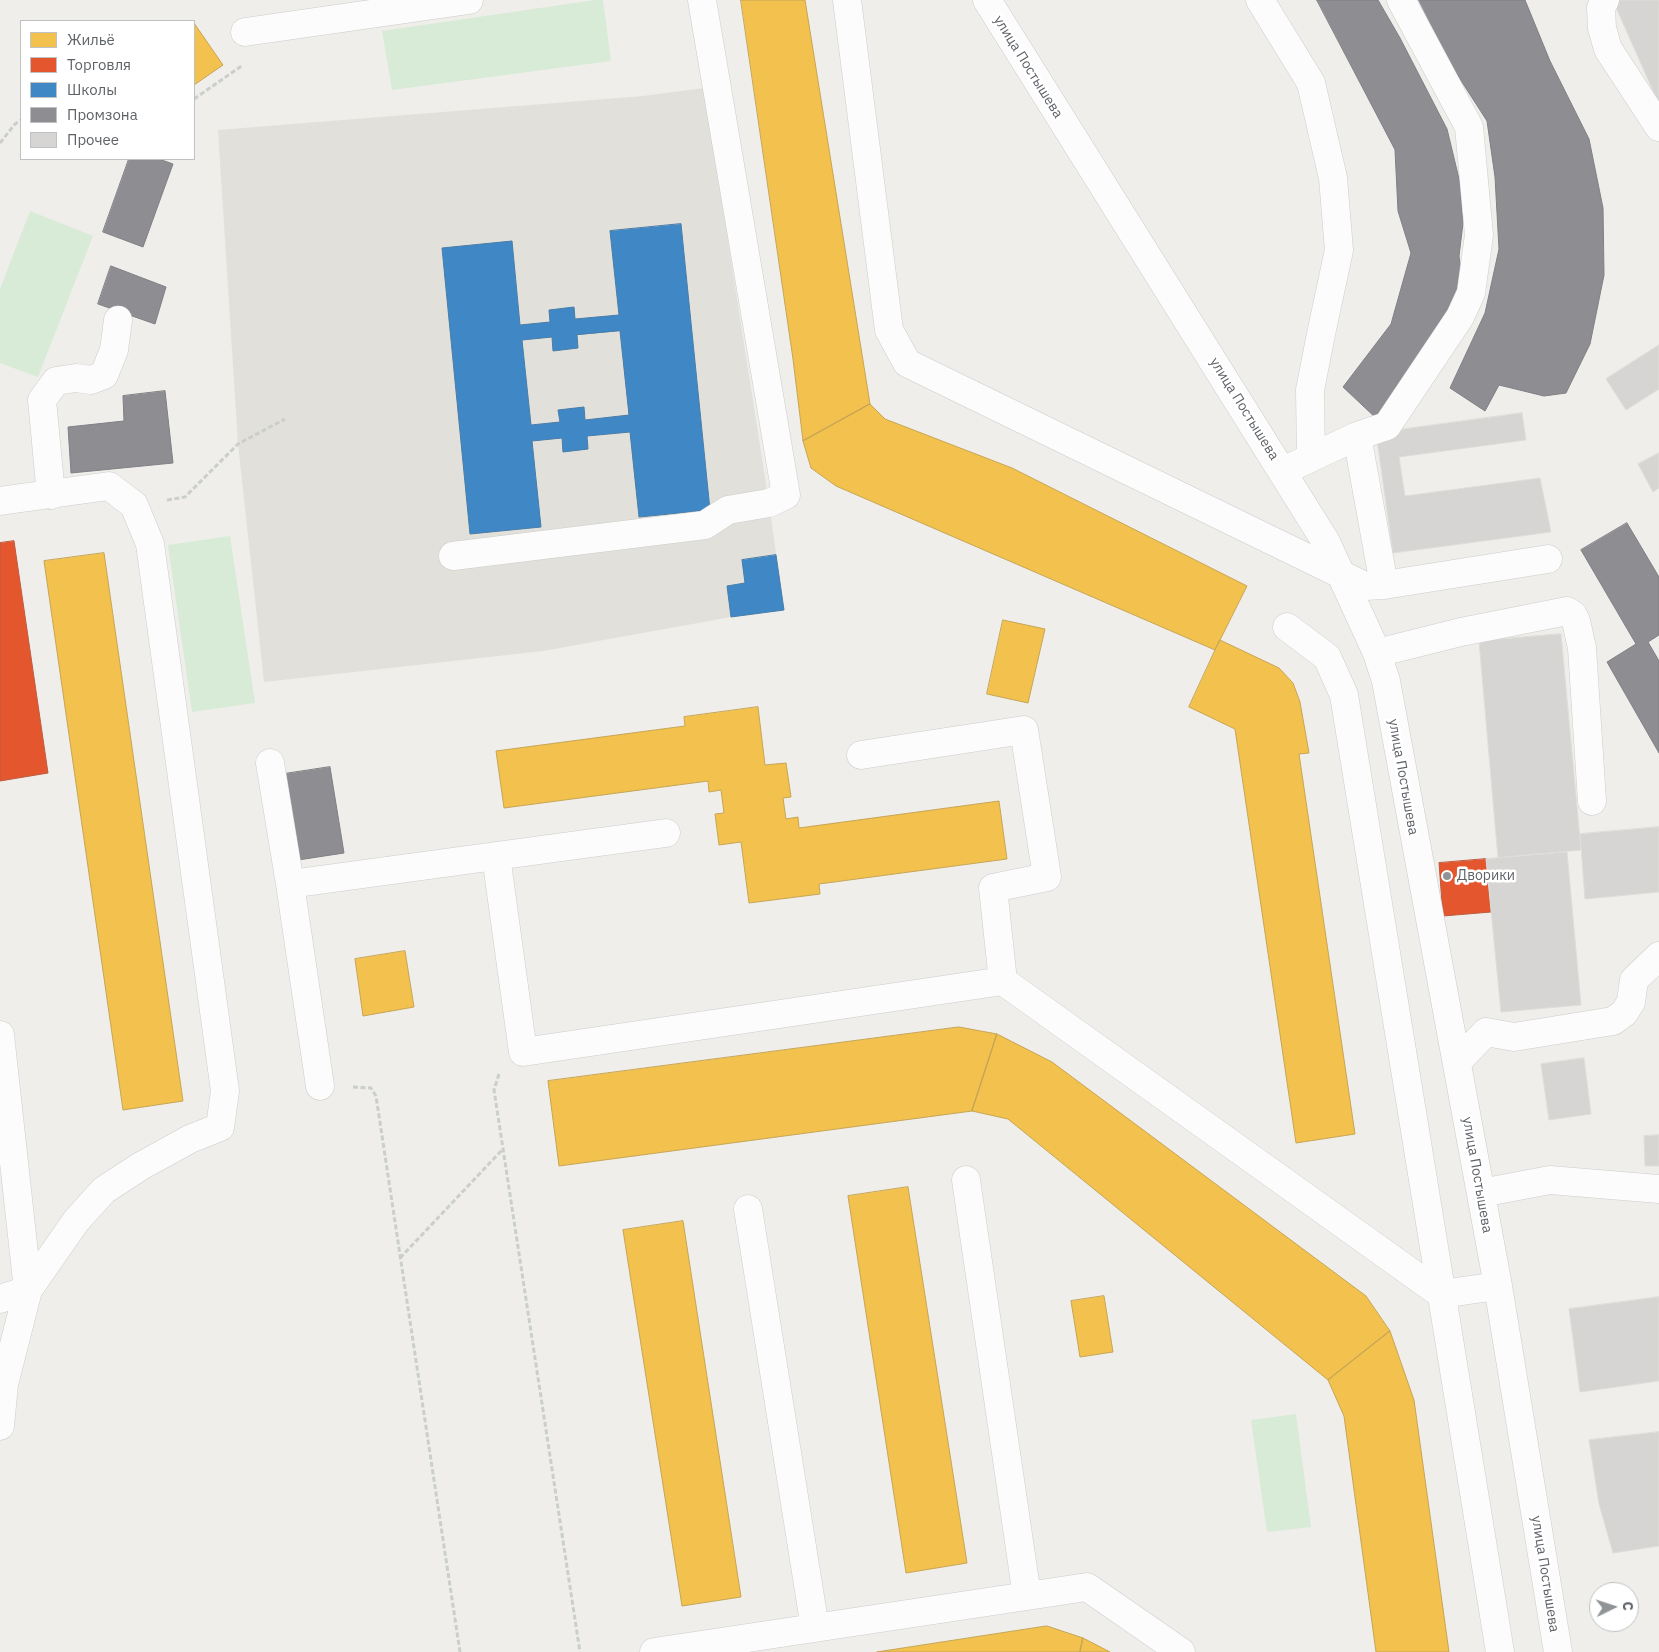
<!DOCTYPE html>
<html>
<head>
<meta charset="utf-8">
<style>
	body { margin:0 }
	#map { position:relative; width:1659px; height:1652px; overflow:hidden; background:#efeeea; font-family:"IBM Plex Sans",sans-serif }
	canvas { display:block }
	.legend { position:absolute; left:20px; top:20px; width:175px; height:140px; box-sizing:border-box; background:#fff; border:1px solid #bfc1c3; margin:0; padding:6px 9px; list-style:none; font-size:15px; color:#5f6368 }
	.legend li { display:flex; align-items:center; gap:10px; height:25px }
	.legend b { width:25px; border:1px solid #bfc1c3 }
	.north { position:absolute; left:1589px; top:1582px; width:50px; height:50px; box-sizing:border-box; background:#fff; border:1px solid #bfc1c3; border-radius:50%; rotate:86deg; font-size:14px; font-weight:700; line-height:20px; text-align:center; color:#5f6368 }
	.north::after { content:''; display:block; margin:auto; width:18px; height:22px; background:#919496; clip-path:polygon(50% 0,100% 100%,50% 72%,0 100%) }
</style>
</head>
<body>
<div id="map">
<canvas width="1659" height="1652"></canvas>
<ul class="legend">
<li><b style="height:14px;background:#f2c14e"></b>Жильё</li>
<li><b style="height:14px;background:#e4572e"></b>Торговля</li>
<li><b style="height:14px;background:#3f88c5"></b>Школы</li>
<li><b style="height:14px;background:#8d8d92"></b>Промзона</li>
<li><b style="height:14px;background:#d6d5d3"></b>Прочее</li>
</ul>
<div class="north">С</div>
</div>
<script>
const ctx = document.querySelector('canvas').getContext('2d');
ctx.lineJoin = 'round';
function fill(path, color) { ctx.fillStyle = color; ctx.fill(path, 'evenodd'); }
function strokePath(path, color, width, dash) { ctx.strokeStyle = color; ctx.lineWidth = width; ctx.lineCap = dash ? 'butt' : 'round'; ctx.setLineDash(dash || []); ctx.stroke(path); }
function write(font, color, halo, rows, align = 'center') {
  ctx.font = font + ' "IBM Plex Sans",sans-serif'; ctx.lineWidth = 5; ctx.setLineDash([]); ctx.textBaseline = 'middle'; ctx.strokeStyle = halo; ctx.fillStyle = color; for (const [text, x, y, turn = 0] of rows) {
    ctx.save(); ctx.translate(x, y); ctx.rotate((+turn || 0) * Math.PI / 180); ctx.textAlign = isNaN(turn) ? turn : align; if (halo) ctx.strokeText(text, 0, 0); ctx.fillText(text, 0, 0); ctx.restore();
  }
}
fill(new Path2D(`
	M704 88 769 503 784 610 731 617 543 651 264 682 238 444 218 130 643 96Z`), '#e2e0da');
fill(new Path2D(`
	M595 0H603L611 61 392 90 382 31Z
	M30 211 93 236 38 377 0 363V289Z
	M230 536 255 703 192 712 168 545Z
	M1296 1414 1311 1527 1267 1532 1251 1420Z`), '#d8ebd6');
const homes = new Path2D(`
	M741 0H805L870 404 803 441 793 359Z
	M194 23 223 65 194 85Z
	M870 404 885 419 1012 468 1247 586 1215 650 836 486 811 468 803 441Z
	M104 553 183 1101 123 1110 44 561Z
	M1003 620 1045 629 1028 703 987 694Z
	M1220 640 1279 668 1293 683 1300 702 1309 753 1299 754 1355 1134 1296 1143 1235 729 1189 707Z
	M758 707 765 765 786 763 791 797 783 798 786 819 798 817 799 828 999 801 1007 859 819 884 820 894 749 903 741 842 719 845 715 814 724 813 721 790 709 792 708 781 504 808 496 751 685 726 684 717Z
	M405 951 414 1007 363 1016 355 959Z
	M959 1027 997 1034 972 1111 559 1166 548 1081Z
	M997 1034 1052 1062 1366 1296 1390 1331 1328 1380 1008 1119 972 1111Z
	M908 1187 967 1563 906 1573 848 1196Z
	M683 1221 741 1597 682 1606 623 1230Z
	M1104 1296 1113 1352 1080 1357 1071 1301Z
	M1390 1331 1414 1400 1449 1652H1376L1344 1416 1328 1380Z
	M1047 1626 1083 1638 1080 1652H877Z
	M1083 1638 1110 1652H1080Z`);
fill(homes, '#f2c14e');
strokePath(homes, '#c6a556', 1);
const shops = new Path2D(`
	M14 541 48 773 0 781V543Z
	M1486 859 1491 912 1443 916 1439 863Z`);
fill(shops, '#e4572e');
strokePath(shops, '#bc5b3f', 1);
const schools = new Path2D(`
	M681 224 710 510 639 517 630 432 587 436 588 449 563 452 562 438 532 441 541 527 470 534 442 248 512 241 520 325 550 322 549 310 574 307 575 319 619 315 610 231ZM620 331 629 415 585 420 584 407 558 410 560 422 531 425 522 340 552 337 553 351 578 348 577 335Z
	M776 555 784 610 731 617 727 586 745 583 742 560Z`);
fill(schools, '#3f88c5');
strokePath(schools, '#497da9', 1);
const industry = new Path2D(`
	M1317 0H1378L1400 38 1447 129 1460 183 1463 223 1459 256 1463 284 1378 420 1343 387 1391 324 1411 253 1398 211 1395 150Z
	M1419 0H1525L1550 61 1589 139 1603 208 1604 275 1590 344 1566 393 1544 396 1499 385 1485 411 1450 388 1485 313 1499 249 1495 177 1487 121 1451 65Z
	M129 159H159L173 164 143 247 103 232Z
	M111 266 166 287 155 324 98 304Z
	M165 391 173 463 71 473 68 427 124 421 123 396Z
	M1627 523 1659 577V635L1648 642 1659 661V753L1607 662 1636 644 1581 550Z
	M330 767 344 853 298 860 284 774Z`);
fill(industry, '#8d8d92');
strokePath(industry, '#7f8085', 1);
const building = new Path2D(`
	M1613 0H1659V104Z
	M1659 345V389L1626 410 1606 379Z
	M1522 413 1526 440 1399 457 1405 496 1540 478 1551 532 1393 553 1376 433Z
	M1659 453V488L1653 492 1638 464Z
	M1561 634 1581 850 1498 858 1479 641Z
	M1659 827V892L1585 899 1580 834Z
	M1567 852 1581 1005 1501 1012 1486 859Z
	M1584 1058 1591 1114 1549 1120 1541 1064Z
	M1659 1135V1166H1645L1644 1136Z
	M1659 1297V1381L1580 1392 1569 1309Z
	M1659 1432V1546L1613 1553 1599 1504 1589 1440Z`);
fill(building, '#d6d5d3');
strokePath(building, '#deddd9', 1);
const minor = new Path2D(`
	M847 0 889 330 907 363 1365 586 1384 585 1548 559
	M987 0 1326 542 1377 653 1386 681 1498 1286 1558 1652
	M1260 0 1311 83 1333 178 1339 250 1321 334 1310 390 1311 458
	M1605 0 1601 8 1602 28 1608 49 1659 127
	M245 32 469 0
	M1357 436 1384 585
	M1283 471 1357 436 1387 426 1460 317 1471 293 1479 235 1469 127 1401 0
	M51 495 42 400 56 381 76 378 91 380 104 375 114 350 118 320
	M0 501 109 486 134 505 150 544 225 1091 220 1127 190 1139 141 1166 104 1190 76 1221 28 1290 4 1384 0 1426
	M453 556 705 525 728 510 769 503 786 495 702 0
	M1287 627 1327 657 1344 695 1500 1652
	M1377 653 1461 632 1567 611 1573 615 1576 621 1582 648 1592 801
	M861 755 1024 730 1047 877 993 888 1003 981
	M270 763 290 884 320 1086
	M666 833 496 856 523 1052 1003 981 1441 1294 1498 1286
	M290 884 496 856
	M0 1035 28 1290 0 1299
	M1457 1062 1486 1032 1514 1037 1613 1021 1624 1013 1631 1002 1634 980 1659 956
	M966 1180 1027 1596
	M1481 1193 1550 1180 1659 1189
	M748 1209 815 1628
	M654 1652 1087 1587 1181 1652`);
strokePath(minor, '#cbcccc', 29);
strokePath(new Path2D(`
	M194 99 243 65
	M0 143 15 124 21 120
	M167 500 185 497 238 444 285 419
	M499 1074 494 1090 580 1652
	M353 1087 371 1088 376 1096 460 1652
	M400 1258 502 1150`), '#cacfcc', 3, [5, 2.5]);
strokePath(minor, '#fdfcfc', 28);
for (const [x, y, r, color] of [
	[1447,876,5,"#919496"]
]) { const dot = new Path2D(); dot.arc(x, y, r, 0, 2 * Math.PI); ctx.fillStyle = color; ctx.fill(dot); strokePath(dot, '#fff', 2); }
write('14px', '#5f6368', '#fff', [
	["улица Постышева",1028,67,58],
	["улица Постышева",1244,409,58],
	["улица Постышева",1403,777,80],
	["улица Постышева",1477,1175,80],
	["улица Постышева",1545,1574,81]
]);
write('14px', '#5f6368', '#fff', [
	["Дворики",1457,876]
], 'left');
</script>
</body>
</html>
